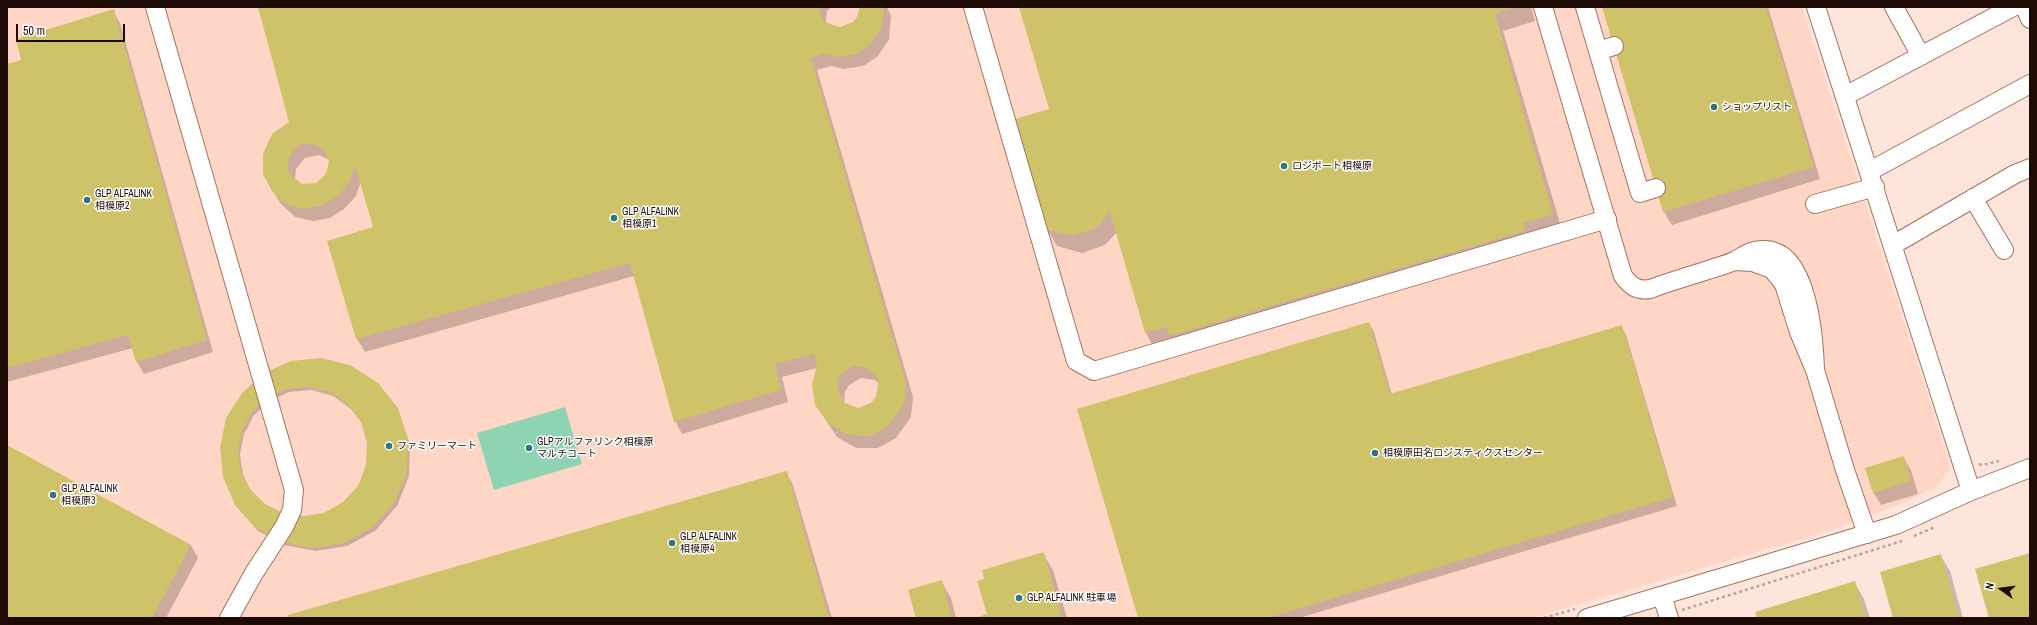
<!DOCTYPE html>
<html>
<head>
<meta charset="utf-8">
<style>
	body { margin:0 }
	#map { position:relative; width:2037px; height:625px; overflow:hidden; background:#fde5db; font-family:"Archivo Narrow",sans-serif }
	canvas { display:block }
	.frame { position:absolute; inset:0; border:8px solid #1d0a04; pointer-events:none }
	.north { position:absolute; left:1981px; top:569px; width:40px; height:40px; -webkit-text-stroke:3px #fff; paint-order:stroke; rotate:284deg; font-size:11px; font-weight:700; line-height:16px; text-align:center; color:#1d0a04 }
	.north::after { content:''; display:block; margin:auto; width:14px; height:18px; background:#1d0a04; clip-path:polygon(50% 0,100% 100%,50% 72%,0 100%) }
	.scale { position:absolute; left:16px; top:24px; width:109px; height:18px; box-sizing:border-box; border:2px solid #1d0a04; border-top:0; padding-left:5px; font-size:12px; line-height:14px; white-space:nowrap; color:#1d0a04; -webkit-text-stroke:3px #fff; paint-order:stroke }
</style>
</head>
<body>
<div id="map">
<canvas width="2037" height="625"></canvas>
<div class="frame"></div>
<div class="north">N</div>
<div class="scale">50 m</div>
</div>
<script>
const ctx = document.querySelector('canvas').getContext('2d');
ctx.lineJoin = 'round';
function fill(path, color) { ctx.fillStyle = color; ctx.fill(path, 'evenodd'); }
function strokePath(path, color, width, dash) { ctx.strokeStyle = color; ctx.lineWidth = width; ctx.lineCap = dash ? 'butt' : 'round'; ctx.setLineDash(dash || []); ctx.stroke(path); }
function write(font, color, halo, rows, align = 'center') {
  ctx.font = font + ' "Archivo Narrow","Noto Sans JP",sans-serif'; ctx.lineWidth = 3; ctx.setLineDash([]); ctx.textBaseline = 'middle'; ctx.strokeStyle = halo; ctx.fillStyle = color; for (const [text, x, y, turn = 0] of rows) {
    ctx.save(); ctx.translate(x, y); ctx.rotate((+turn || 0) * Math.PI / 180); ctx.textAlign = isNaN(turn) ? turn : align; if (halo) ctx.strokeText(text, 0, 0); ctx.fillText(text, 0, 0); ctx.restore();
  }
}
fill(new Path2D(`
	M7 7H1802L1950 464 1949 470 1937 487 1903 503 1836 529 1533 618H7Z`), '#ffd6c6');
fill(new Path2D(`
	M565 407 582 464 494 490 477 433Z`), '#8fd4b2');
fill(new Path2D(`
	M259 7H831L827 11 826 22 833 27H847L853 23 861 11 860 7H887L891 16 889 40 877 57 863 66 844 69 831 66 817 70 913 397 911 417 896 438 878 448H856L837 437 816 405 817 368 782 377 788 402 682 434 675 421 634 276 365 352 357 339 329 242 374 227 361 181 356 196 344 209 330 218 314 221 295 217 281 204 273 191 290 122ZM319 155 329 160 330 168 322 180 316 184 301 185 295 180 296 169 305 158ZM861 378 875 380 878 383 879 391 872 403 858 409 844 404 845 392 849 385Z
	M1020 7H1531L1535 21 1503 31 1562 230 1155 350 1146 333 1117 232 1105 245 1082 253 1057 246 1047 229 1050 109Z
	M1603 7H1768L1820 179 1672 225 1664 212Z
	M113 11 120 23 213 352 144 374 137 362 133 348 7 382V65L22 61Z
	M1369 323 1374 332 1392 395 1621 326 1626 335 1677 506 1299 618H1139Z
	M292 362 399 413 410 444 409 476 397 506 375 531 347 546 316 551 284 545 258 531 239 509 221 448ZM312 390 333 396 351 409 362 423 368 443 367 466 359 486 344 503 324 514 304 517 283 514 264 505 250 490 243 475 240 454 244 434 254 415 270 401 289 392Z
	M7 447 191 545 198 558 166 618H7Z
	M1903 457 1911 470 1918 494 1881 505 1873 492Z
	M786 472 793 485 832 618H290Z
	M1043 554 1053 570 1067 618H977L988 615Z
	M1940 555 1950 571 1963 618H1894Z
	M941 581 951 598 956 618H917Z
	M1854 582 1864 599 1870 618H1758Z`), '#0003');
fill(new Path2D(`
	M258 7H819L822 18 827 23 840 27 853 22 857 17 860 7H884L882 27 870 44 856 54 836 57 823 54 811 58 906 383 904 404 889 425 871 436 848 435 829 424 815 405 812 385 817 364 814 354 775 364 781 390 674 422 630 263 356 339 327 241 373 227 355 165 349 183 337 197 323 205 306 209 287 205 272 191 263 174V154L272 134 289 122ZM304 143 317 145 323 149 329 161 326 174 316 183 302 184 291 175 288 169 289 156 298 146ZM854 366 867 368 877 377 878 384 876 397 871 403 858 408 845 403 838 392V379L842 373Z
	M1019 7H1517L1495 14 1553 214 1523 223 1525 231 1169 336 1167 327 1145 333 1110 212 1095 229 1072 236 1046 229 1015 119 1049 109Z
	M1602 7H1766L1814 167 1663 212Z
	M114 9 207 340 136 362 128 335 7 368V64L21 60 16 39Z
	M1369 322 1390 394 1622 325 1673 497 1267 618H1138L1077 409Z
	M321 358 350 365 378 383 398 408 408 439 407 472 395 502 373 527 345 543 313 548 281 542 255 527 235 505 223 477 220 448 226 418 242 393 264 373 291 361ZM309 387 330 392 348 405 361 422 367 443 366 465 358 486 343 502 324 513 304 516 283 513 265 504 250 489 241 470 238 450 243 429 253 411 268 397 287 389Z
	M7 445 191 545 152 618H7Z
	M1904 456 1911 481 1873 493 1865 468Z
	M787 471 829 618H289L288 615Z
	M1044 552 1062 618H975L987 614 977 581 984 579 982 570Z
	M2030 553V618H1989L1975 569Z
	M1941 554 1959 618H1893L1880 572Z
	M942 580 952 618H916L908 590Z
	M1855 581 1866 618H1757L1755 612Z`), '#cec369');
const minor = new Path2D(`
	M155 7 294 490 292 510 284 527 254 573 229 618
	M973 7 1076 361 1094 371 1607 219
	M1543 7 1623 276C1631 286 1636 291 1650 289 1669 282 1689 276 1708 270 1716 267 1726 265 1734 261 1744 256 1750 250 1762 250 1808 247 1814 338 1815 370
	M1585 7 1640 193 1656 188
	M1816 7 1971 491
	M1894 7 1921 56
	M2022 7 2026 9 2030 19
	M1598 51 1614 46
	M1845 96 2013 7
	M1870 171 2030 84
	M1973 198 2004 250
	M1815 204 1875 187
	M1893 245 2015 174 2030 168
	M1734 261 1753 262 1772 269 1784 284 1799 332 1815 370 1845 470 1867 534
	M1662 596 1669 618
	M1587 618 1896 525 1971 491 2030 468`);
strokePath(minor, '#a7715c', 20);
strokePath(new Path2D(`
	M1979 464 1982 465 1999 461
	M1914 536 1935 527
	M1682 610 1902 541
	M1544 618 1575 609`), '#b9a39a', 2.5, [3, 3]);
strokePath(minor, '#fff', 18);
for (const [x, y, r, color] of [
	[1714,107,4,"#327186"],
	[1284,166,4,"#327186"],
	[87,200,4,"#327186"],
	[614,218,4,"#327186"],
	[389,446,4,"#327186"],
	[529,448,4,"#327186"],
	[1375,453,4,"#327186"],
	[53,495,4,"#327186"],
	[672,543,4,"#327186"],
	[1019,598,4,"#327186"]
]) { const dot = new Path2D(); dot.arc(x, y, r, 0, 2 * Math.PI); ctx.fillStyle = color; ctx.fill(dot); strokePath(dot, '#fff', 1.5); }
write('10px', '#1d0a04', '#fff', [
	["ショップリスト",1722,107],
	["ロジポート相模原",1292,166],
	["GLP ALFALINK",95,194],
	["相模原2",95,206],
	["GLP ALFALINK",622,212],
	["相模原1",622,224],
	["GLPアルファリンク相模原",537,442],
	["マルチコート",537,454],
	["ファミリーマート",397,446],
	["相模原田名ロジスティクスセンター",1383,453],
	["GLP ALFALINK",61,489],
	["相模原3",61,501],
	["GLP ALFALINK",680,537],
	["相模原4",680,549],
	["GLP ALFALINK 駐車場",1027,598]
], 'left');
</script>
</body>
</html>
